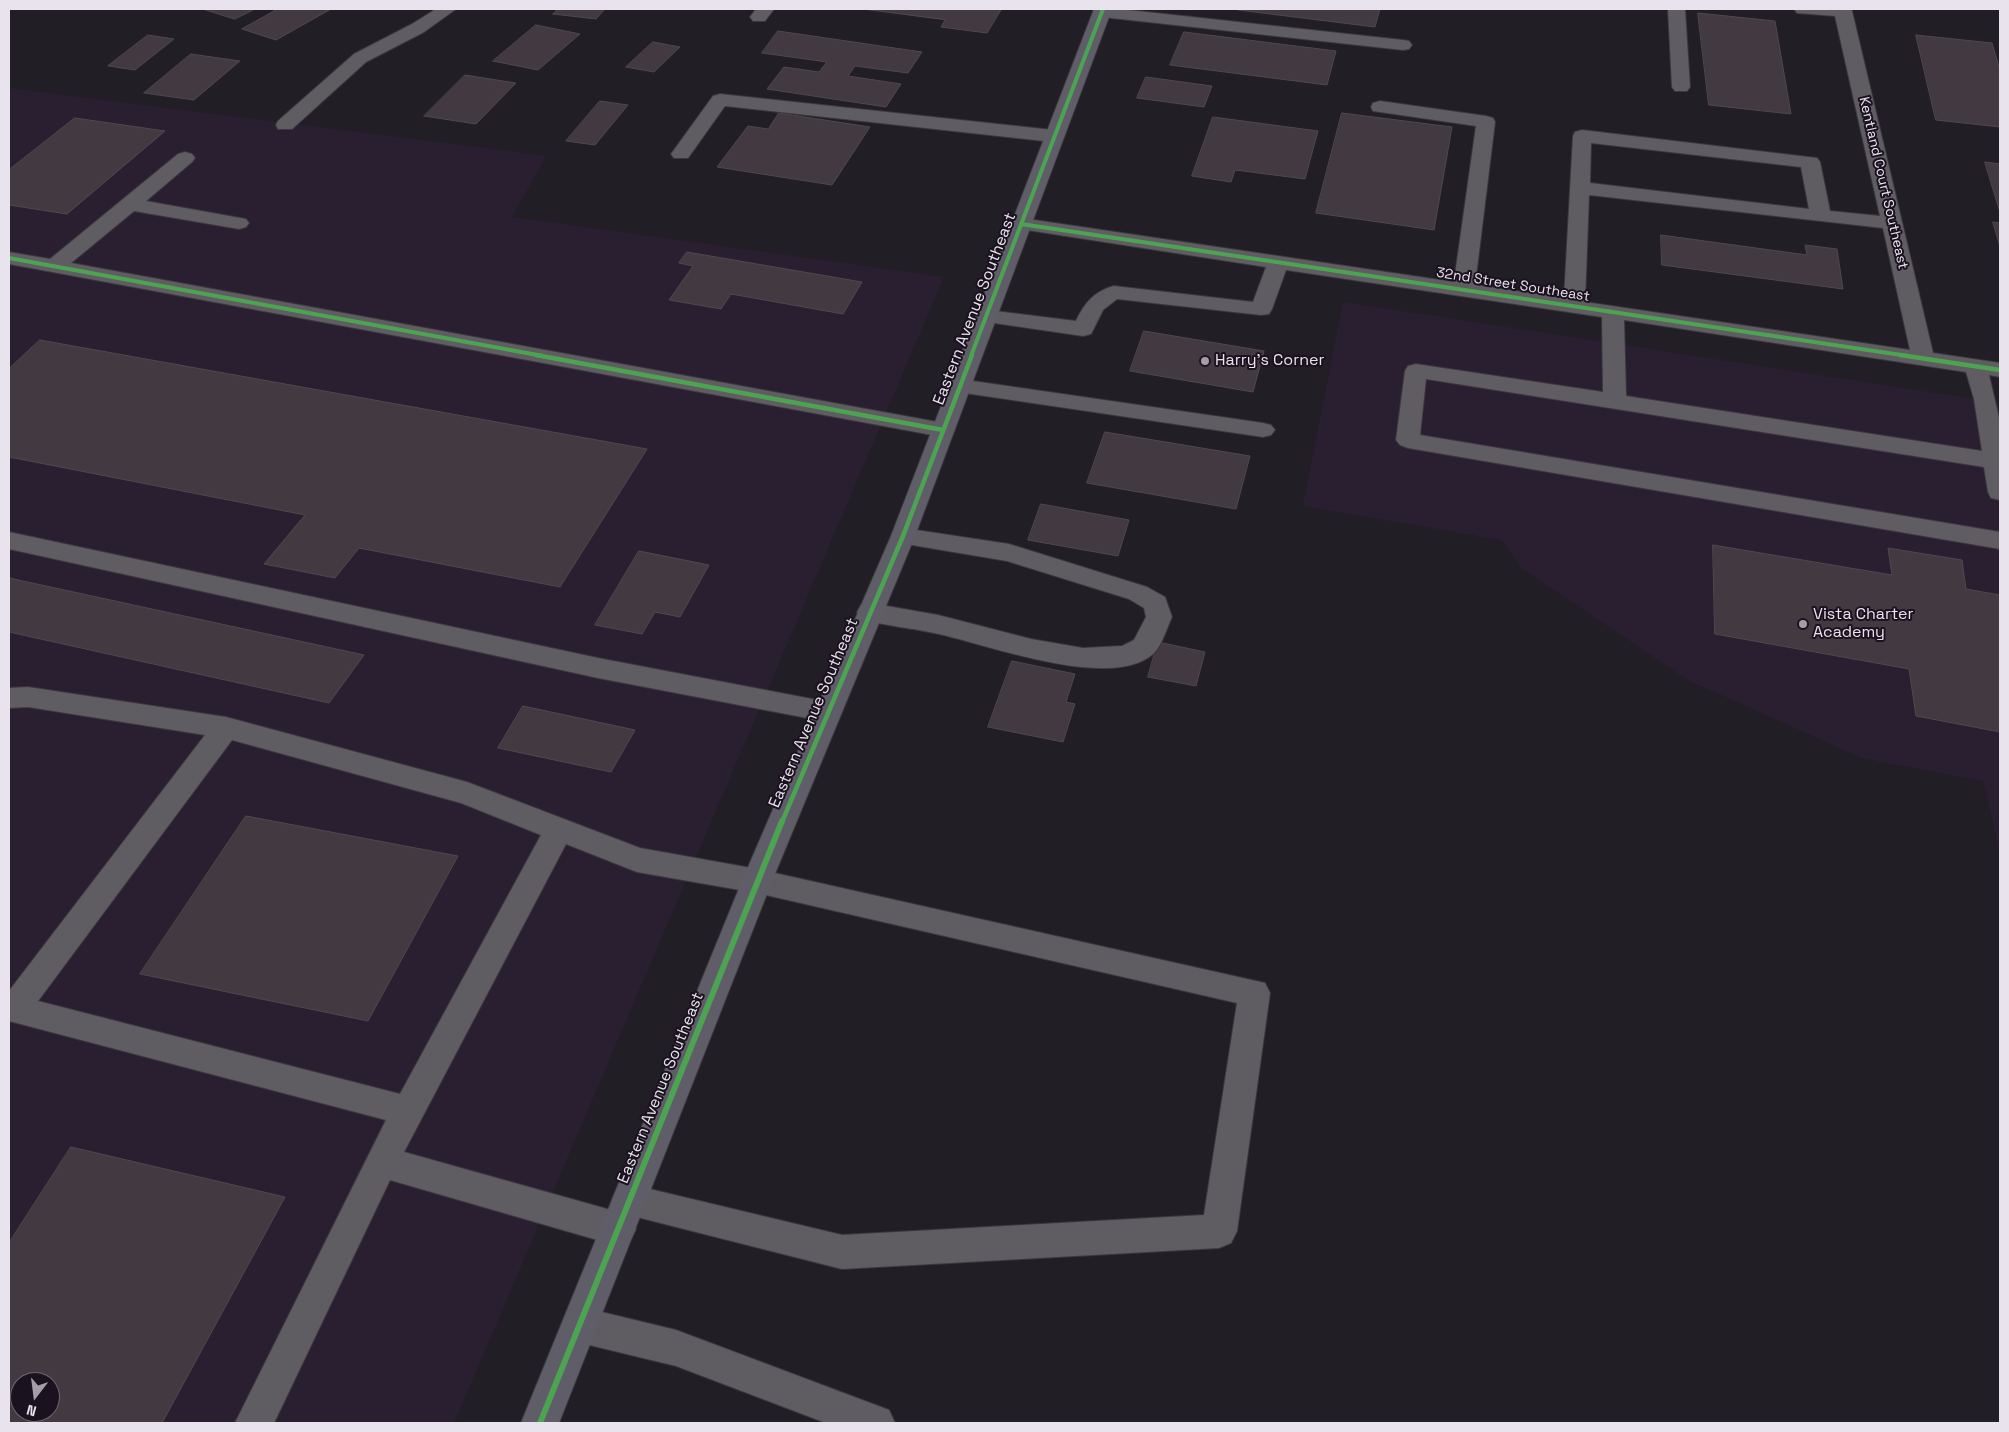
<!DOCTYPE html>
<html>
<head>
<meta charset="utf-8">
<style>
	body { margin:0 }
	#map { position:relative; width:2009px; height:1432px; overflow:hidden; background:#221e26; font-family:"Space Grotesk",sans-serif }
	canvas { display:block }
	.frame { position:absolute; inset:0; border:10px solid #e9e3ed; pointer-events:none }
	.north { position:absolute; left:10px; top:1372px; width:50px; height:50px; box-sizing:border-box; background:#1a121f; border:1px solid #6d6671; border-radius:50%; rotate:195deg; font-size:14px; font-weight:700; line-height:20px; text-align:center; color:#e9e3ed }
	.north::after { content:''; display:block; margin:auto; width:18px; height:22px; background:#a39ea7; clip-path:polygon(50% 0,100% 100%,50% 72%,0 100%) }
</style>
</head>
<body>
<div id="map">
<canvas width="2009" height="1432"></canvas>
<div class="frame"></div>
<div class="north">N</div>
</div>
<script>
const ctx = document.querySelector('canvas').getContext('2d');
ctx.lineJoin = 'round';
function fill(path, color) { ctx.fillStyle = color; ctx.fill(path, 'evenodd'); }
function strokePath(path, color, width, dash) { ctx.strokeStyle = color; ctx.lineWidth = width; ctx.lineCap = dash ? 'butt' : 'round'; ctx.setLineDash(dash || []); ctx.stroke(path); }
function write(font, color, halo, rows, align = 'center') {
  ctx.font = font + ' "Space Grotesk",sans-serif'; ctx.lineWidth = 4; ctx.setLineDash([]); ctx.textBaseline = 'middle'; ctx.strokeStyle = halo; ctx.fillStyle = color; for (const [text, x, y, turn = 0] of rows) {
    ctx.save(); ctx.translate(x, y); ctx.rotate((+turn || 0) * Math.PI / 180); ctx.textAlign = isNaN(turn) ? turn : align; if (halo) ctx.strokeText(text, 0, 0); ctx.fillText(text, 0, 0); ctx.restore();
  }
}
fill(new Path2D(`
	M9 88 546 156 512 217 944 277 454 1423H9ZM20 1382H50V1412H20Z
	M1343 302 2000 403V851L1983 781 1862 758 1688 680 1521 568 1502 540 1303 506Z`), '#2a1f31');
const building = new Path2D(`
	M203 9H255L235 19Z
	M278 9H331L276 40 242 29Z
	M558 9H605L596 19 553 14Z
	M863 9H989L1001 10 987 33 941 27 945 20Z
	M1239 9H1380L1375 27 1238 10Z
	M1698 13 1775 21 1791 114 1709 105Z
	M536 25 580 34 538 70 493 61Z
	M778 31 922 52 908 73 855 66 848 76 901 84 886 107 767 89 784 67 819 72 827 62 762 53Z
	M1184 32 1336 51 1327 85 1170 65Z
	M148 35 174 39 135 70 108 66Z
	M1916 35 1992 43 2000 70V127L1936 120Z
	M653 42 680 47 654 72 626 67Z
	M191 54 240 61 194 100 144 93Z
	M465 75 516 83 476 124 424 116Z
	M1146 77 1212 86 1204 107 1137 98Z
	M600 101 628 105 595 145 566 141Z
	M779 113 870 127 832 185 717 167 748 126 768 129Z
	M1342 113 1452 127 1434 230 1316 213Z
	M1213 117 1318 131 1305 179 1235 170 1231 182 1192 176Z
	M75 118 165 131 67 214 9 205V170Z
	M1985 162 2000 164V212Z
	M1993 222 2000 223V246Z
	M1661 235 1807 255 1805 245 1837 249 1843 289 1662 265Z
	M687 252 862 282 843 314 731 294 721 309 669 300 693 266 679 263Z
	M1144 331 1264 351 1253 392 1130 371Z
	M40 340 647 449 560 587 359 548 335 578 264 564 305 515 9 457V369Z
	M1105 432 1250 456 1236 509 1087 483Z
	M1041 504 1129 520 1118 556 1028 540Z
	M1713 545 1892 575 1888 548 1962 560 1966 589 2000 595V732L1916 716 1909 669 1715 634Z
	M639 551 709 565 680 617 655 612 642 634 595 625Z
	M9 578 364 655 329 703 9 632Z
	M1158 642 1205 652 1196 686 1148 677Z
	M1012 661 1075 674 1066 702 1075 704 1063 742 988 727Z
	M523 706 635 730 611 772 498 748Z
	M246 816 458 856 368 1021 140 974Z
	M71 1147 285 1197 162 1423H9V1243ZM20 1382H50V1412H20Z`);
fill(building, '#423941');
strokePath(building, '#4e494e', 1);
const minor = new Path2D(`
	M436 9H456L424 32 366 62 292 129H278L276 125 278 121 354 54 412 24Z
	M756 9H774L765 21H753L750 17Z
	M1096 9H1119L1403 40 1409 41 1412 45 1409 49 1403 50 1102 17 1096 16 1093 12Z
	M1668 9H1685L1690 87 1687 91H1675L1672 87Z
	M1794 9H1850L1852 11 1933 353 2000 363V377L1989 375 2000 422V500L1991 498 1988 492 1984 467 1426 379 1420 435 2000 532V549L1408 448 1400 445 1396 440 1405 371 1408 366 1416 364 1603 392 1602 317 1286 270 1272 309 1269 314 1261 315 1117 299 1103 310 1091 334 1083 336 987 322 979 321 976 316 979 311 987 310 1076 321C1084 304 1094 291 1114 286L1253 302 1266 267 1014 228 1011 224 1014 220 1021 218 1454 282 1476 126 1373 111 1371 107 1373 103 1380 101 1486 116 1493 118 1495 122 1475 285 1564 298 1573 136 1575 132 1582 130 1817 158 1820 162 1830 211 1880 216 1835 16 1797 13ZM1591 143 1801 167 1809 209 1590 183ZM1589 195 1883 228 1910 350 1585 302ZM1624 320 1966 372 1974 399 1982 451 1626 396Z
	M720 94 1053 130 1060 132 1062 136 1060 140 1053 142 725 106 688 158H674L671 154 674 150 713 96Z
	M185 152 192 154 195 158 192 162 146 201 246 219 249 223 246 227 239 229 134 211 71 263 943 423 951 425 955 430 951 435 943 437 9 264V252L50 259 178 154Z
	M959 379 1263 423 1271 425 1275 430 1271 435 1263 437 951 391 948 386 951 381Z
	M903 528 1009 544 1147 587 1165 597 1172 617C1167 627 1162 646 1153 654 1111 691 988 645 939 634 913 628 886 626 861 619L857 612 861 605 870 603 938 615 1031 639 1083 648 1122 646 1134 640 1146 617 1144 608 1129 599 1007 561 894 542 891 536 894 530Z
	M9 532 598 658 828 702 838 705 842 712 838 719 828 722 598 678 9 549Z
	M28 687 226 717 467 782 640 848 757 869 1265 983 1270 993 1237 1231 1231 1243 1219 1248 842 1269 621 1213 630 1217 636 1229 630 1241 618 1246 390 1180 274 1423H235L386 1120 9 1021V991L205 735 28 707 9 708V688ZM232 740 461 803 541 835 400 1094 38 1001ZM566 844 637 872 757 893 1237 1003 1204 1215 842 1235 629 1184 617 1188 612 1200 618 1212 404 1152Z
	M581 1307 676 1330 889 1410 895 1423H826L676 1366 581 1343 568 1338 563 1325 568 1312Z`);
const major = new Path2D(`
	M1094 9H1112L915 536 772 881 559 1423H521L742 881 891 536Z`);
strokePath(minor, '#3c383f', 2);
strokePath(major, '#3c383f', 2);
fill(minor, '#5f5c62');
fill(major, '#5f5e68');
strokePath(new Path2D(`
	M1021 224 1908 356
	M9 258 543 356
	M971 356 1103 9`), '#4ca352', 4);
strokePath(new Path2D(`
	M536 355 943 430
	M1900 355 2000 370
	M782 822 903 536 972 355`), '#4ca352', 4.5);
strokePath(new Path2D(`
	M540 1423 782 821`), '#4ca352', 6);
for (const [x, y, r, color] of [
	[1205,361,5,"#a39ea7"],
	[1803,624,5,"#a39ea7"]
]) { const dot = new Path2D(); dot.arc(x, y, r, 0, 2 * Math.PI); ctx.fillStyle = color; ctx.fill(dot); strokePath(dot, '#1a121f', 2); }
write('14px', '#e9e3ed', '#1a121f', [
	["Kentland Court Southeast",1883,183,77],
	["32nd Street Southeast",1513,285,9]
]);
write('16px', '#e9e3ed', '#1a121f', [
	["Eastern Avenue Southeast",975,309,-69],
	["Eastern Avenue Southeast",814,713,-67],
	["Eastern Avenue Southeast",661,1088,-68]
]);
write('16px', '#e9e3ed', '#1a121f', [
	["Harry's Corner",1215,361],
	["Vista Charter",1813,615],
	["Academy",1813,633]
], 'left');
</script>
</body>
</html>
